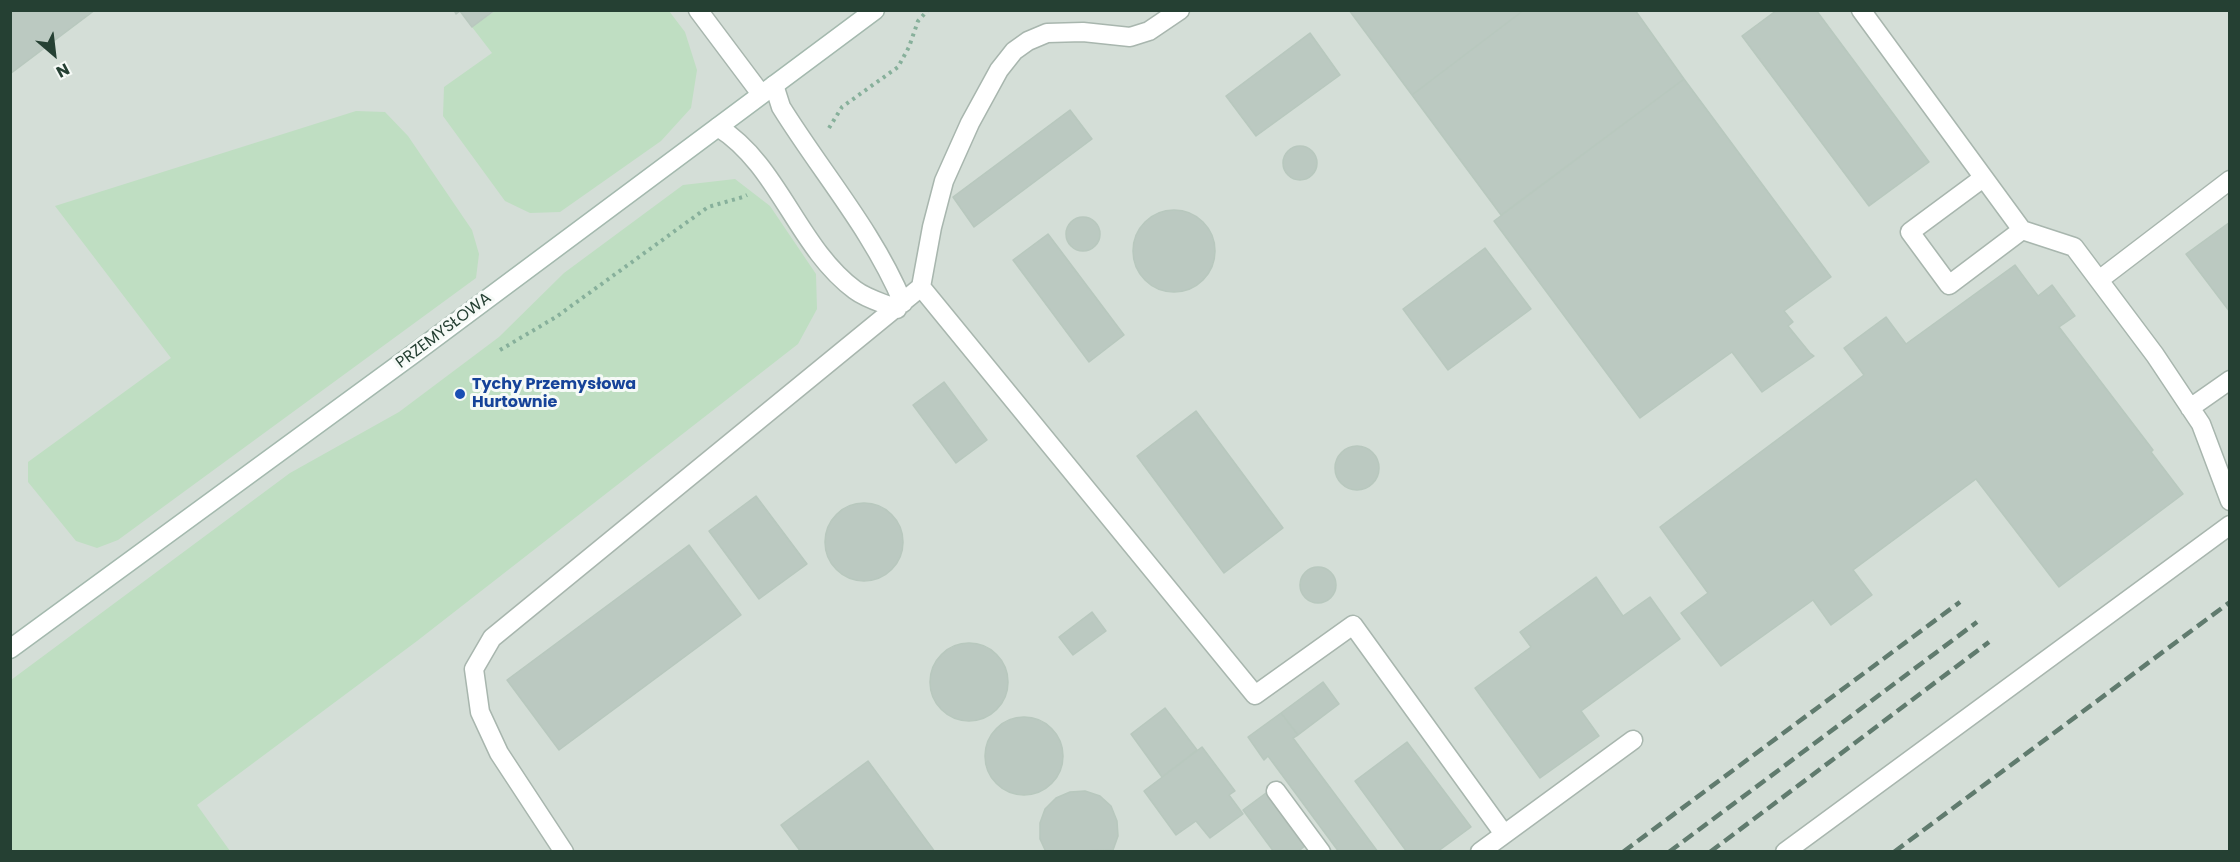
<!DOCTYPE html>
<html>
<head>
<meta charset="utf-8">
<style>
	body { margin:0 }
	#map { position:relative; width:2240px; height:862px; overflow:hidden; background:#e5eee8; font-family:Poppins,sans-serif }
	canvas { display:block }
	.frame { position:absolute; inset:0; border:12px solid #254033; pointer-events:none }
	.north { position:absolute; left:24px; top:24px; width:60px; height:60px; -webkit-text-stroke:4px #f6faf7; paint-order:stroke; rotate:152deg; font-size:16px; font-weight:700; line-height:24px; text-align:center; color:#254033 }
	.north::after { content:''; display:block; margin:auto; width:21px; height:27px; background:#254033; clip-path:polygon(50% 0,100% 100%,50% 72%,0 100%) }
</style>
</head>
<body>
<div id="map">
<canvas width="2240" height="862"></canvas>
<div class="frame"></div>
<div class="north">N</div>
</div>
<script>
const ctx = document.querySelector('canvas').getContext('2d');
ctx.lineJoin = 'round';
function fill(path, color) { ctx.fillStyle = color; ctx.fill(path, 'evenodd'); }
function strokePath(path, color, width, dash) { ctx.strokeStyle = color; ctx.lineWidth = width; ctx.lineCap = dash ? 'butt' : 'round'; ctx.setLineDash(dash || []); ctx.stroke(path); }
function write(font, color, halo, rows, align = 'center') {
  ctx.font = font + ' Poppins,sans-serif'; ctx.lineWidth = 6; ctx.setLineDash([]); ctx.textBaseline = 'middle'; ctx.strokeStyle = halo; ctx.fillStyle = color; for (const [text, x, y, turn = 0] of rows) {
    ctx.save(); ctx.translate(x, y); ctx.rotate((+turn || 0) * Math.PI / 180); ctx.textAlign = isNaN(turn) ? turn : align; if (halo) ctx.strokeText(text, 0, 0); ctx.fillText(text, 0, 0); ctx.restore();
  }
}
fill(new Path2D(`
	M10 11H2229V851H11Z`), '#d4ded7');
fill(new Path2D(`
	M495 11H669L685 32 697 70 691 108 661 141 560 212 530 213 505 201 443 116 444 87 492 53 472 27Z
	M356 111 385 112 408 136 472 230 479 254 476 278 118 540 97 548 76 541 28 482V462L171 358 55 206Z
	M735 179 770 206 816 274 817 309 798 344 417 641 197 805 230 851H11V680L290 473 399 412 499 337 564 273 683 185Z`), '#bfdec2');
const building = new Path2D(`
	M10 10H95L10 74Z
	M454 10H495L472 27 460 11 456 14Z
	M1349 10H1524L1412 95Z
	M1524 10H1635L1684 79 1501 215 1412 95Z
	M1777 10H1816L1929 162 1869 206 1742 36Z
	M1310 33 1340 75 1256 136 1226 96Z
	M1684 79 1831 277 1784 311 1793 322 1788 326 1810 353 1814 356 1762 392 1732 352 1640 418 1494 221Z
	M1070 110 1092 139 974 227 953 197Z
	M1283 163a17 17 0 1 1 34 0a17 17 0 1 1-34 0Z
	M1133 251a41 41 0 1 1 82 0a41 41 0 1 1-82 0Z
	M1066 234a17 17 0 1 1 34 0a17 17 0 1 1-34 0Z
	M2230 222V312L2186 254Z
	M1048 234 1124 335 1089 362 1013 260Z
	M1485 248 1531 309 1448 370 1403 309Z
	M2015 265 2038 296 2052 285 2075 316 2059 327 2153 450 2151 452 2183 494 2059 587 1976 479 1853 570 1872 595 1831 625 1813 600 1721 666 1681 613 1708 593 1660 527 1864 375 1844 348 1886 317 1906 344Z
	M944 382 987 440 956 463 913 405Z
	M1196 411 1283 528 1224 573 1137 456Z
	M1335 468a22 22 0 1 1 44 0a22 22 0 1 1-44 0Z
	M756 496 807 564 759 599 709 531Z
	M825 542a39 39 0 1 1 78 0a39 39 0 1 1-78 0Z
	M689 545 741 615 559 750 507 680Z
	M1300 585a18 18 0 1 1 36 0a18 18 0 1 1-36 0Z
	M1596 577 1623 616 1650 597 1680 639 1581 711 1599 736 1540 778 1475 688 1531 647 1520 632Z
	M1092 612 1106 631 1073 655 1059 637Z
	M930 682a39 39 0 1 1 78 0a39 39 0 1 1-78 0Z
	M1323 682 1339 704 1298 735 1281 713Z
	M1165 708 1197 750 1162 777 1131 734Z
	M1281 713 1298 735 1293 738 1378 852H1339L1268 756 1264 760 1248 737Z
	M985 756a39 39 0 1 1 78 0a39 39 0 1 1-78 0Z
	M1407 742 1471 827 1437 852H1407L1355 781Z
	M1202 747 1235 791 1229 795 1243 814 1210 838 1196 821 1176 835 1144 791Z
	M868 761 935 852H801L781 825Z
	M1085 791 1100 796 1111 806 1117 821 1118 836 1113 850 1046 852 1040 839V823L1045 809 1056 798 1070 792Z
	M1266 793 1306 845 1300 850 1301 852H1274L1243 810Z`);
fill(building, '#bbc9c1');
strokePath(building, '#b8c8be', 1.5);
const lane = new Path2D(`
	M1180 10 1149 31 1130 37 1083 32 1047 33 1028 41 1014 51 999 70 970 123 944 181 932 227 921 287 1255 695 1353 625 1504 834
	M1861 10 2022 230 2074 247 2155 355 2201 424 2230 501
	M774 85 781 107C822 173 873 231 903 303
	M718 127C779 165 797 247 855 290 867 299 883 303 897 309
	M1983 178 1910 232 1949 285 2022 230
	M2099 280 2230 180
	M2190 408 2230 380
	M1276 791 1321 852
	M564 852 499 753 480 712 474 669 492 638 921 287
	M1480 852 1633 740
	M1785 852 2230 525`);
const street = new Path2D(`
	M698 10 761 94`);
const secondary = new Path2D(`
	M10 649 416 352 875 10`);
strokePath(lane, '#a8b6ae', 21);
strokePath(street, '#a8b6ae', 21);
strokePath(secondary, '#a4b9ae', 21);
strokePath(new Path2D(`
	M829 128 842 107 898 67 909 47 918 21 928 10
	M500 350 556 317 708 207 743 197 747 195`), '#87b09b', 4, [3, 4.5]);
strokePath(lane, '#fff', 18);
strokePath(street, '#fff', 18);
strokePath(secondary, '#fff', 18);
strokePath(new Path2D(`
	M1623 852 1960 602
	M1669 852 1977 622
	M1710 852 1989 642
	M1894 852 2230 602`), '#607b6e', 4.5, [12, 6]);
for (const [x, y, r, color] of [
	[460,394,6,"#1a4fb4"]
]) { const dot = new Path2D(); dot.arc(x, y, r, 0, 2 * Math.PI); ctx.fillStyle = color; ctx.fill(dot); strokePath(dot, '#f6faf7', 2); }
write('16px', '#254033', '#f6faf7', [
	["PRZEMYSŁOWA",444,331,-37]
]);
write('bold 16px', '#164399', '#f6faf7', [
	["Tychy Przemysłowa",472,385],
	["Hurtownie",472,403]
], 'left');
</script>
</body>
</html>
